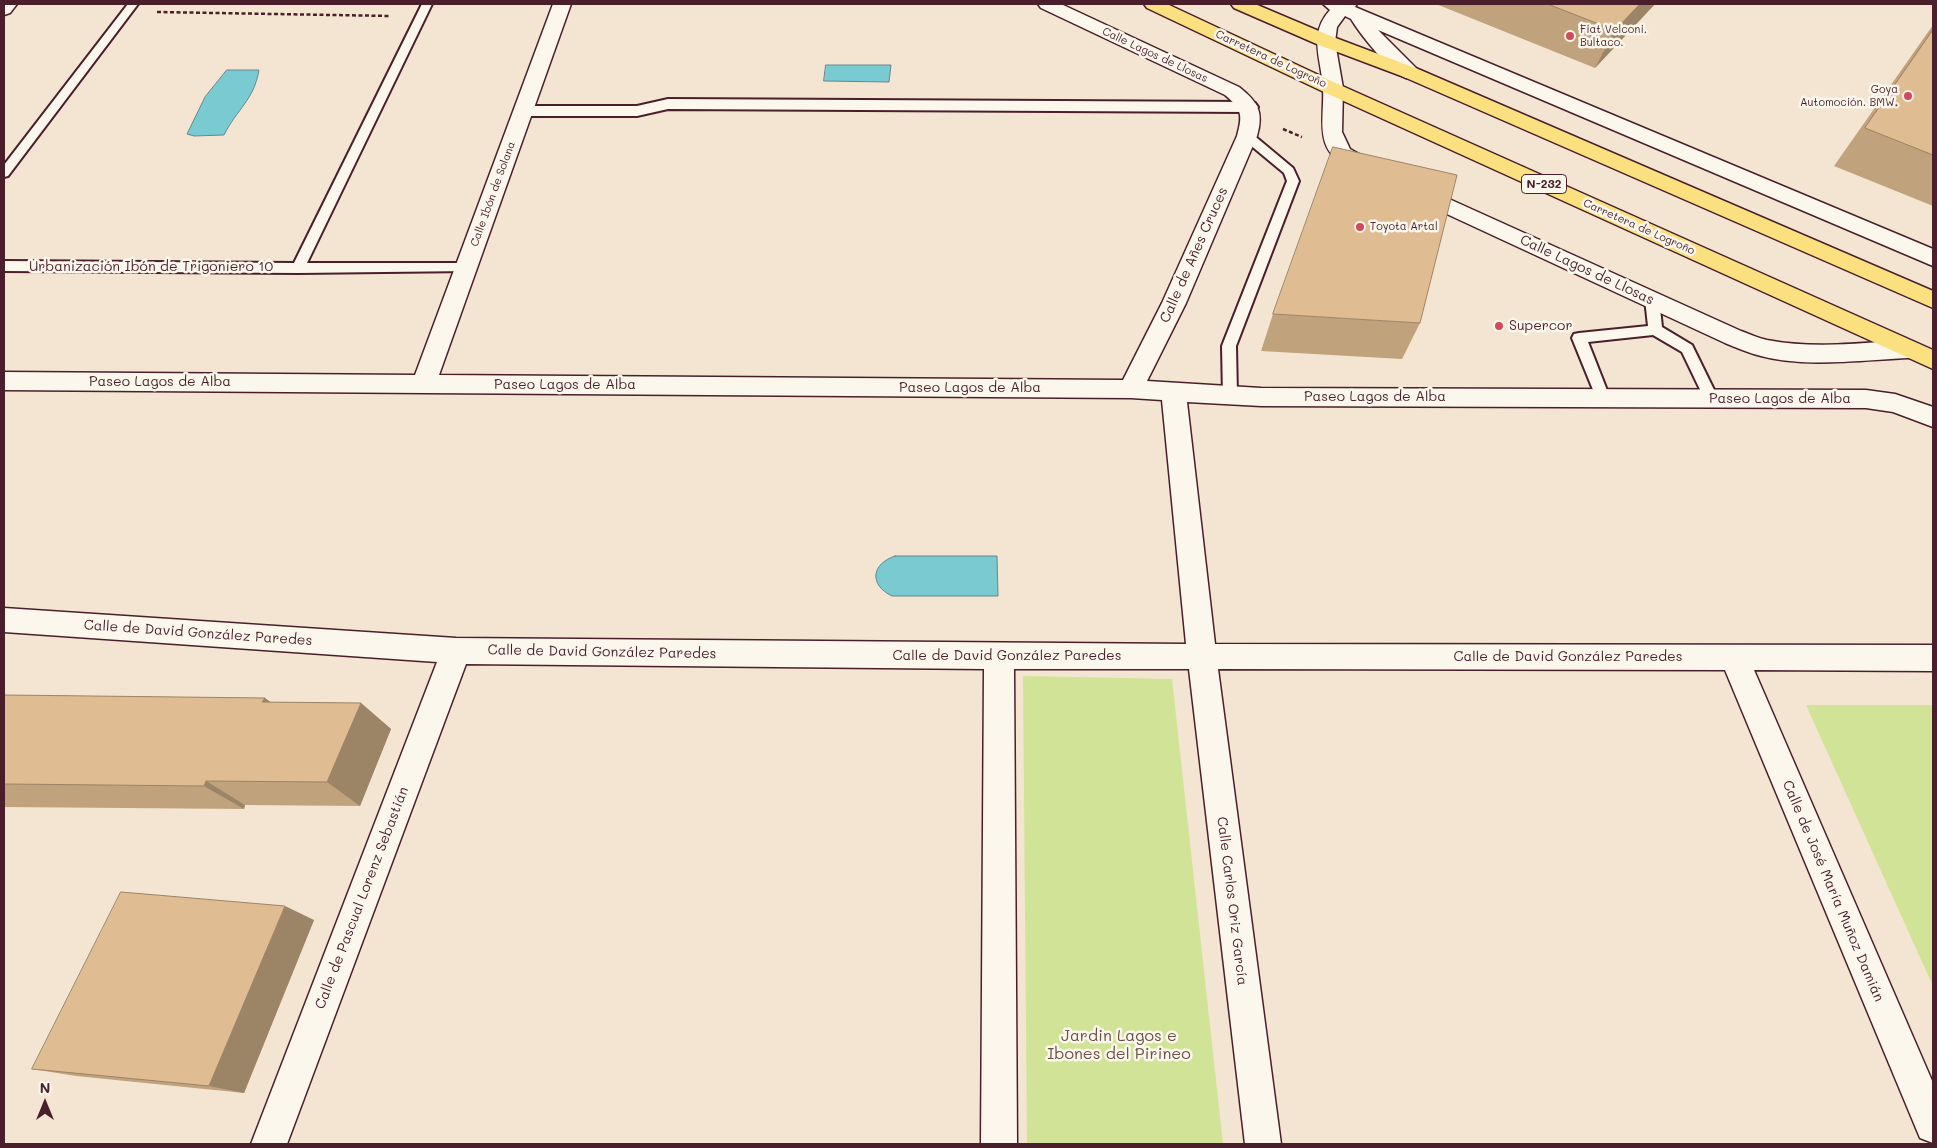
<!DOCTYPE html>
<html>
<head>
<meta charset="utf-8">
<style>
	body { margin:0 }
	#map { position:relative; width:1937px; height:1148px; overflow:hidden; background:#f3e5d1; font-family:Mali,sans-serif }
	canvas { display:block }
	.frame { position:absolute; inset:0; border:5px solid #4a1f2b; pointer-events:none }
	.north { position:absolute; left:20px; top:1078px; width:50px; height:50px; -webkit-text-stroke:4px #fbf7ec; paint-order:stroke; rotate:0deg; font-size:14px; font-weight:700; line-height:20px; text-align:center; color:#4a1f2b }
	.north::after { content:''; display:block; margin:auto; width:18px; height:22px; background:#4a1f2b; clip-path:polygon(50% 0,100% 100%,50% 72%,0 100%) }
</style>
</head>
<body>
<div id="map">
<canvas width="1937" height="1148"></canvas>
<div class="frame"></div>
<div class="north">N</div>
</div>
<script>
const ctx = document.querySelector('canvas').getContext('2d');
ctx.lineJoin = 'round';
function fill(path, color) { ctx.fillStyle = color; ctx.fill(path, 'evenodd'); }
function strokePath(path, color, width, dash) { ctx.strokeStyle = color; ctx.lineWidth = width; ctx.lineCap = dash ? 'butt' : 'round'; ctx.setLineDash(dash || []); ctx.stroke(path); }
function write(font, color, halo, rows, align = 'center') {
  ctx.font = font + ' Mali,sans-serif'; ctx.lineWidth = 5; ctx.setLineDash([]); ctx.textBaseline = 'middle'; ctx.strokeStyle = halo; ctx.fillStyle = color; for (const [text, x, y, turn = 0] of rows) {
    ctx.save(); ctx.translate(x, y); ctx.rotate((+turn || 0) * Math.PI / 180); ctx.textAlign = isNaN(turn) ? turn : align; if (halo) ctx.strokeText(text, 0, 0); ctx.fillText(text, 0, 0); ctx.restore();
  }
}
fill(new Path2D(`
	M1023 676 1172 679 1223 1144H1027Z
	M1806 705H1933V986Z`), '#d1e397');
const water = new Path2D(`
	M826 65H891L889 82 824 81Z
	M227 70H259C254 100 237 109 224 135L194 136 187 134 205 97Z
	M895 556H997L998 596H892C869 585 871 564 895 556Z`);
fill(water, '#79cad1');
strokePath(water, '#66868f', 1);
const service = new Path2D(`
	M128 4H138L8 176 4 177V165Z
	M422 4H432L307 263H466L471 265 473 268 471 271 298 273 4 271V261L294 263Z
	M1247 132 1251 133 1293 168 1299 181 1236 346 1237 396 1235 400 1230 402 1225 400 1223 396 1222 346 1287 181 1284 173 1243 139 1241 136Z
	M1652 294 1657 296 1659 299 1662 327 1692 345 1718 398 1716 402 1711 404 1706 402 1682 352 1653 335 1588 342 1610 398 1608 402 1603 404 1598 402 1572 338 1574 334 1579 333 1648 326 1645 299 1647 296Z`);
const pedestrian = new Path2D(`
	M668 99 1249 102 1255 103 1258 107 1255 111 1249 112 668 109 637 116H523L517 115 514 111 517 107 523 106H637Z`);
const minor = new Path2D(`
	M4 4H17L10 13 4 15Z
	M553 4H571L439 375 1123 380 1162 303 1237 136C1243 115 1242 109 1225 95L1041 8 1038 4H1061L1239 87C1258 102 1264 112 1257 136L1186 303 1147 381 1261 388 1866 390 1895 394 1933 407V427L1893 412 1866 408 1261 406 1187 402 1215 644 1933 645V671L1754 670 1933 1083V1143L1920 1138 1725 670 1218 669 1281 1144H1245L1189 669H1014L1017 1144H981L984 669 466 664 287 1144H251L437 662 4 632V608L456 638 1186 644 1162 400 1131 398 4 390V372L415 375Z
	M1323 4H1357L1355 7 1933 249V266L1378 30 1421 73 1418 77C1414 78 1411 79 1406 78 1390 72 1360 34 1351 19L1345 16 1337 27 1335 42 1343 88 1342 132 1350 149 1375 163 1378 168 1375 173C1366 175 1359 172 1350 168 1312 150 1325 119 1323 87 1321 58 1308 34 1330 10Z
	M1416 184 1741 331C1750 334 1758 338 1767 340 1813 349 1862 343 1908 340L1916 343 1920 349 1916 355 1908 358C1863 360 1805 368 1761 356 1749 353 1737 348 1725 343L1408 196 1405 191 1408 186Z`);
const trunk = new Path2D(`
	M1144 4H1167L1340 85 1933 350V369L1326 93 1147 8Z
	M1231 4H1255L1333 37 1418 69 1933 291V308L1404 77 1319 45 1234 8Z`);
strokePath(service, '#4a1f2b', 4);
strokePath(pedestrian, '#4a1f2b', 4);
strokePath(minor, '#4a1f2b', 3);
strokePath(trunk, '#4a1f2b', 3);
strokePath(new Path2D(`
	M157 12 391 16
	M1283 129 1302 137`), '#4a1f2b', 2.5, [4, 2.5]);
fill(service, '#fbf7ec');
fill(pedestrian, '#fbf7ec');
fill(minor, '#fbf7ec');
fill(trunk, '#fbe080');
fill(new Path2D(`
	M1436 4H1655L1595 68Z
	M1933 25V206L1834 166Z
	M1273 314 1420 323 1402 359 1261 351Z
	M4 695 265 698 270 702 361 703 391 729 360 806 245 805 244 809 4 807Z
	M314 920 244 1093 76 1076 32 1069Z`), '#c0a27d');
fill(new Path2D(`
	M1640 4H1655L1595 68 1615 30Z
	M265 698 299 724 262 702Z
	M361 703 391 729 360 806 327 782Z
	M206 781 245 805 244 809 204 786Z
	M285 906 314 920 244 1093 209 1086Z`), '#9c8466');
const building = new Path2D(`
	M1548 4H1640L1615 30Z
	M1933 30V155L1865 128Z
	M1333 147 1457 175 1420 323 1273 314Z
	M4 695 265 698 262 702 361 703 327 782 206 781 204 786 4 784Z
	M121 892 285 906 209 1086 32 1069Z`);
fill(building, '#dfbc91');
strokePath(building, '#9c8466', 1);
for (const [x, y, r, color] of [
	[1570,36,5,"#d1495b"],
	[1908,96,5,"#d1495b"],
	[1360,227,5,"#d1495b"],
	[1499,326,5,"#d1495b"]
]) { const dot = new Path2D(); dot.arc(x, y, r, 0, 2 * Math.PI); ctx.fillStyle = color; ctx.fill(dot); strokePath(dot, '#fbf7ec', 2); }
write('11px', '#4a1f2b', '#fbf7ec', [
	["Fiat Velconi.",1580,30],
	["Bultaco.",1580,43],
	["Goya",1898,90,"right"],
	["Automoción. BMW.",1898,103,"right"],
	["Toyota Artal",1370,227]
], 'left');
write('11px', '#4a1f2b', '#fbf7ec', [
	["Calle Lagos de Llosas",1155,55,25],
	["Carretera de Logroño",1271,59,25],
	["Calle Ibón de Solana",493,194,-70],
	["Carretera de Logroño",1639,227,24]
]);
for (const [x, y, w] of [
	[1544,184,45]
]) { const box = new Path2D(); box.roundRect(x - w / 2, y - 9.5, w, 19, 4); ctx.fillStyle = '#fbf7ec'; ctx.fill(box); strokePath(box, '#4a1f2b', 1); }
write('bold 12px', '#4a1f2b', null, [
	["N-232",1544,184]
]);
write('14px', '#4a1f2b', '#fbf7ec', [
	["Calle de Añes Cruces",1194,255,-66],
	["Urbanización Ibón de Trigoniero 10",151,267],
	["Calle Lagos de Llosas",1587,270,25],
	["Paseo Lagos de Alba",160,382],
	["Paseo Lagos de Alba",565,385],
	["Paseo Lagos de Alba",970,388],
	["Paseo Lagos de Alba",1375,397],
	["Paseo Lagos de Alba",1780,399],
	["Calle de David González Paredes",198,633,4],
	["Calle de David González Paredes",602,652,1],
	["Calle de David González Paredes",1007,656],
	["Calle de David González Paredes",1568,657],
	["Calle de José María Muñoz Damián",1833,891,67],
	["Calle de Pascual Lorenz Sebastián",362,898,-69],
	["Calle Carlos Oriz García",1232,901,83]
]);
write('14px', '#4a1f2b', '#fbf7ec', [
	["Supercor",1509,326]
], 'left');
write('16px', '#6c5046', '#fbf7ec', [
	["Jardin Lagos e",1119,1036],
	["Ibones del Pirineo",1119,1054]
]);
</script>
</body>
</html>
